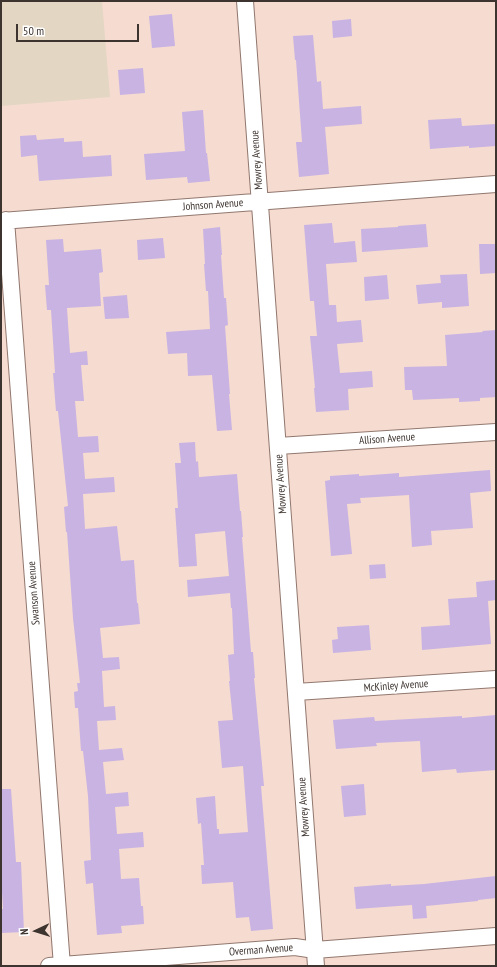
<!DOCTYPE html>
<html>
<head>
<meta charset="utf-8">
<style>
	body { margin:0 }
	#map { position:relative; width:497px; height:967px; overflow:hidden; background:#f6dbd0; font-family:"PT Sans Narrow",sans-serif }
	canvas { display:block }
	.frame { position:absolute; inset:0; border:2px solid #3d332f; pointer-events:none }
	.north { position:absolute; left:16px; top:911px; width:40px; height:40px; -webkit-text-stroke:3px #fff; paint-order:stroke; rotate:266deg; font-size:11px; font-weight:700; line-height:16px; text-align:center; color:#3d332f }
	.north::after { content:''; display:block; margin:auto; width:14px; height:18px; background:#3d332f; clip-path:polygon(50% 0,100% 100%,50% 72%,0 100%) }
	.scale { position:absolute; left:16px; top:24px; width:123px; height:18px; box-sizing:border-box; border:2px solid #3d332f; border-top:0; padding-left:5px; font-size:12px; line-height:14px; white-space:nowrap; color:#3d332f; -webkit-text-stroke:3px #fff; paint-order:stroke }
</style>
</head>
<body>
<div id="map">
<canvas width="497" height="967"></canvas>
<div class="frame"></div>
<div class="north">N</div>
<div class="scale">50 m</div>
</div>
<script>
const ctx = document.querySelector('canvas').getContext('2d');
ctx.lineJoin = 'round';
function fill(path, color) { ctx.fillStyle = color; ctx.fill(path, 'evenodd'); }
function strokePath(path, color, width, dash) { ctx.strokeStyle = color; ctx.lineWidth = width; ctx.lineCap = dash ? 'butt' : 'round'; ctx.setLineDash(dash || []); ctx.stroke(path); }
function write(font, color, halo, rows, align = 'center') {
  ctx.font = font + ' "PT Sans Narrow",sans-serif'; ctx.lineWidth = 4; ctx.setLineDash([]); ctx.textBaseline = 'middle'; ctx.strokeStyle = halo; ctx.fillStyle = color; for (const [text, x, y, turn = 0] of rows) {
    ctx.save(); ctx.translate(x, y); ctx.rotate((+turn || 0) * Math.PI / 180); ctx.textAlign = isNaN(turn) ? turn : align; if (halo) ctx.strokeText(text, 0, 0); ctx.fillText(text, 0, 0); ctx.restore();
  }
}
fill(new Path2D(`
	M1 1H102L110 97 1 106Z`), '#e3d6c2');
fill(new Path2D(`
	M172 14 175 46 152 48 149 16Z
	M351 19 352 36 333 38 332 21Z
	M313 35 317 82 321 81 323 109 361 106 362 124 325 127 329 174 299 177 296 142H302L296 60H295L293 36Z
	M143 68 145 93 120 95 118 70Z
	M203 110 206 153H207L210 181 188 183 187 177 146 180 144 154 185 151 182 112Z
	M461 118 462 126 496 124V146L469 148V146L430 149 428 120Z
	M36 135 37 140 64 138V142L82 141 83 157 111 155 112 176 39 181 37 155 21 157 20 136Z
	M332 223 334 243 355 241 357 262 326 264 329 305H336L337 322 361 320 363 342 337 344 340 373 372 371 373 387 348 389 349 410 316 412 314 388H315L310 336H317L314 301H310L304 225Z
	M426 224 428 247 362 252 361 229 398 227V226Z
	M220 227 222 255H221L224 298H226L228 325 225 326 230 394H229L232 430 217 431 212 375 188 376 187 353 168 354 166 332 210 329 208 291H206L204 264H205L203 229Z
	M163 238 165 258 138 260 137 240Z
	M63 239 64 252 101 249 103 272 99 273 101 306 67 308 70 353 87 351 88 365H81L84 401H75L78 437 98 436 99 452 83 453 85 479 114 477 115 492 83 494 85 529 117 526 121 561 134 560 137 603H138L140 624 100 628 103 658 119 657 120 669 102 671 104 707 115 706 116 720 97 721 99 750 122 748 124 760 103 762 106 794 128 792 129 806 115 807 117 834 143 832 144 847 119 849 121 879 139 878 141 906H143L144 924 121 926 122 933 97 935 93 883 86 884 84 861 91 860 88 796 83 751H81L78 708H75L74 692 78 691 77 683H80L73 618 67 532H66L64 507 68 506 58 411H56L53 373H55L51 310H47L45 285H49L46 240Z
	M479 244H496V273L480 274Z
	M467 274 469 306 442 308V302L418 304 416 285 441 283 440 275Z
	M387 275 389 299 365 301 364 277Z
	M127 295 129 318 105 319 103 297Z
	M496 330V397L480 398V401L459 402V398L413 400 412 390H405L404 367 447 366 445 335 483 332 482 331Z
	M195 442 196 462 198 461 199 477 237 474 240 511H241L243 537H242L251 652H253L255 678H254L264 786H261L273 929 251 931 249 917 236 918 233 882 202 884 201 865H204L201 823 198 824 196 798 215 796 217 829H219V834L248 832 243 766 222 768 218 721 233 720 229 681H230L228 655 234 654 232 608H231L230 593 188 597 187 580 229 576 225 531 195 534 197 566 179 567 175 508H178L175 463H181L179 443Z
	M490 470 491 491 470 493 473 528 431 531 432 545 412 547 409 495 360 498 361 503 347 504 352 554 331 556 325 481 330 480V476L359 474V476L399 473V477Z
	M385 564 386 578 370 579 369 565Z
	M495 580 496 600 488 601 491 644 422 650 421 627 450 625 448 599 477 597 476 582Z
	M369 625 371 650 333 653 332 640 338 639 337 627Z
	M496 715V770L457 773 456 769 422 772 420 741 376 743 377 746 336 749 333 720 374 717 375 721 462 716V718Z
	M364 784 366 815 344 817 341 786Z
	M1 789H11L16 862H21L24 932 1 933V909H3L1 875Z
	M496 876V898L478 900V901L426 906 427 918 413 919 412 905 356 909 354 887 391 884V886L424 884Z`), '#c8b3e3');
const minor = new Path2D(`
	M245 1 316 966
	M6 220 62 966
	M1 221 496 184
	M278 446 496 432
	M296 692 496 679
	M49 966 295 947 315 950 496 936`);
strokePath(minor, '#91786f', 18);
strokePath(minor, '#fff', 16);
write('11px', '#3d332f', '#fff', [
	["Mowrey Avenue",257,160,-94],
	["Johnson Avenue",213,205,-4],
	["Allison Avenue",387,439,-4],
	["Mowrey Avenue",281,484,-94],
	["Swanson Avenue",34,593,-94],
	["McKinley Avenue",396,686,-4],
	["Mowrey Avenue",304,807,-94],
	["Overman Avenue",261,950,-4]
]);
</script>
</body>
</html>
